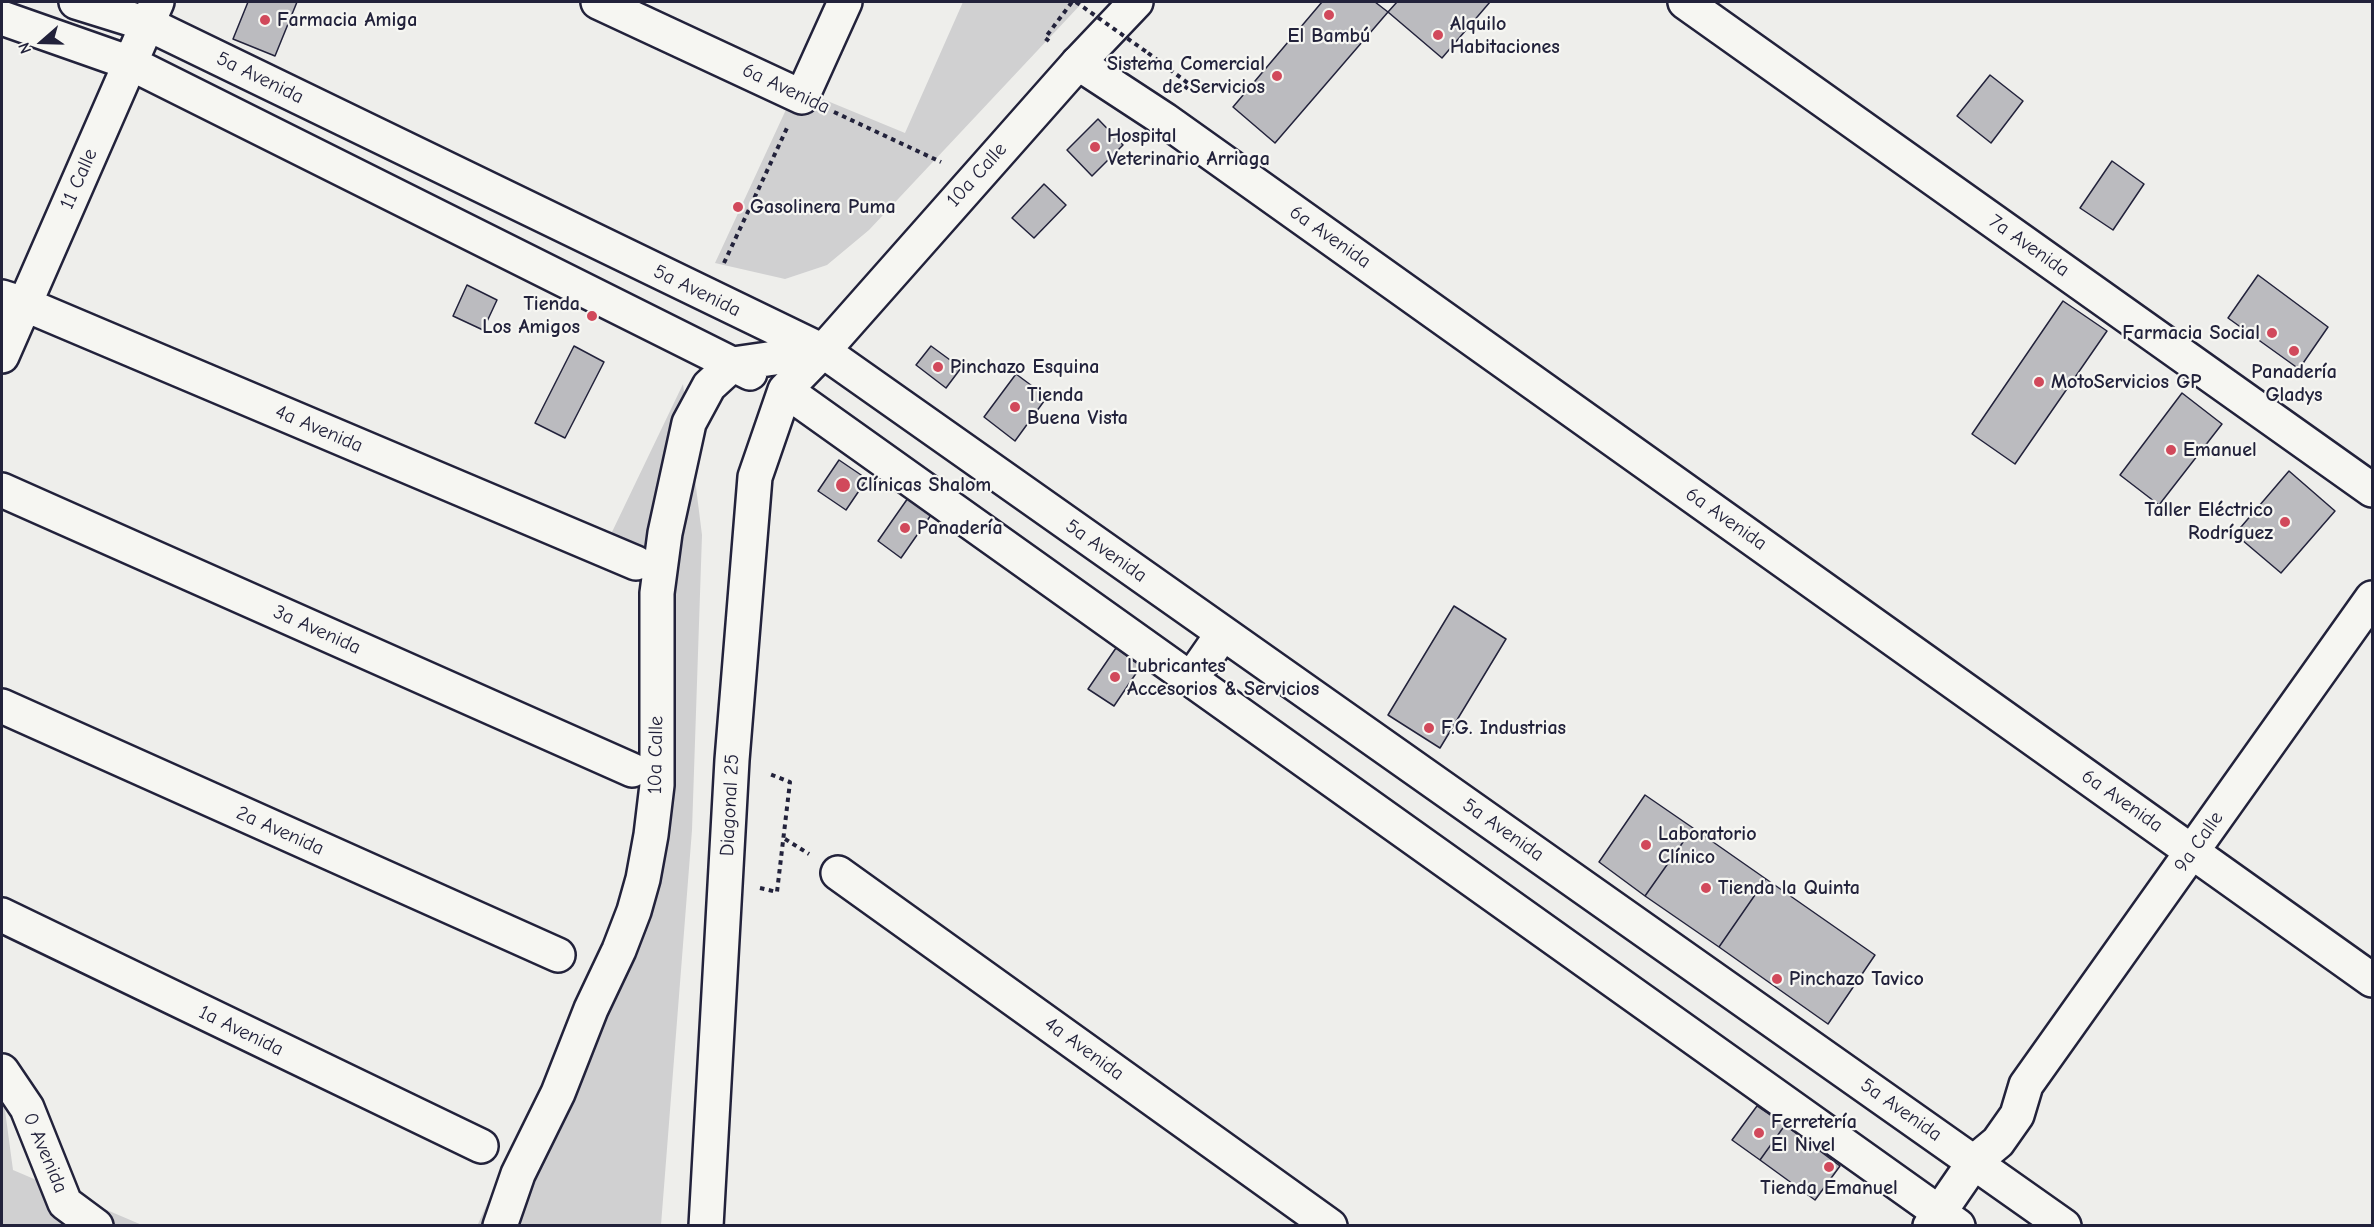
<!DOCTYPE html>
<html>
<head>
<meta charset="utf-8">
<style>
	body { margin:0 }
	#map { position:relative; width:2374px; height:1227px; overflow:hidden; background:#eeeeeb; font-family:"Comic Neue",sans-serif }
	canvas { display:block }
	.frame { position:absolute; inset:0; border:3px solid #22223b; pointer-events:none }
	.north { position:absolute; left:12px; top:12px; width:60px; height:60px; -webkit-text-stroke:4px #f6f6f2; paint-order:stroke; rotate:250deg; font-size:16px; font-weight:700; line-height:24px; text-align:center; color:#22223b }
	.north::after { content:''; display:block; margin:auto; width:21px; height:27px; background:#22223b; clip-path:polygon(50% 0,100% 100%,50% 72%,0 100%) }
</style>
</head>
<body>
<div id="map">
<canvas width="2374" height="1227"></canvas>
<div class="frame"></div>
<div class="north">N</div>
</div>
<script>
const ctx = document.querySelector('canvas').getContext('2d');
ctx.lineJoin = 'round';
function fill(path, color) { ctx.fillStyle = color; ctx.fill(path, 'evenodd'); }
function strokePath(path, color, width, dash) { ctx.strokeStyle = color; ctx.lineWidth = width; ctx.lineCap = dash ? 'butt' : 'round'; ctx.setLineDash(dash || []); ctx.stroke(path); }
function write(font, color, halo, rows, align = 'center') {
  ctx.font = font + ' "Comic Neue",sans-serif'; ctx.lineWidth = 4.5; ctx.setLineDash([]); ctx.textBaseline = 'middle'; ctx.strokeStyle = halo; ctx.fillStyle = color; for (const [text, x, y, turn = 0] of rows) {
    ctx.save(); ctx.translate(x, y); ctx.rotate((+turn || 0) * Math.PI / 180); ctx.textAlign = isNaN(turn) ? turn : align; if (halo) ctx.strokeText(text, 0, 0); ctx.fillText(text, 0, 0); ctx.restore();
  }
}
fill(new Path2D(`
	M963 2H1083L869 230 827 265 785 279 715 263 796 88 905 133Z
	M683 384 702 535 692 830 661 1225 477 1226 624 908 666 603 612 532Z
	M2 1088 13 1170 142 1225H2Z`), '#d0d0d1');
const building = new Path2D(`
	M248 2H297L275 56 233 39Z
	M1322 2H1375L1388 12 1275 143 1233 107Z
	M1397 2H1490L1442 58 1388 12Z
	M1990 75 2023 101 1991 143 1957 116Z
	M1098 119 1123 145 1092 176 1067 150Z
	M2112 161 2144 184 2113 230 2080 208Z
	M1044 184 1066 205 1034 238 1012 218Z
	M2258 275 2328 327 2299 369 2228 318Z
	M467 285 497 300 483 330 453 316Z
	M2063 301 2107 331 2015 464 1972 434Z
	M574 346 604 362 565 438 535 423Z
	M931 346 961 368 946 388 916 365Z
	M1016 374 1047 397 1015 441 984 417Z
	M2182 393 2222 424 2159 505 2120 475Z
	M839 460 867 479 846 510 818 491Z
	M2289 471 2335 511 2281 573 2235 534Z
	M908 498 931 515 901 558 878 541Z
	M1454 606 1506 639 1440 748 1388 715Z
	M1116 648 1141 666 1114 706 1088 689Z
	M1645 795 1693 828 1645 896 1599 862Z
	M1693 828 1766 879 1719 947 1645 896Z
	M1766 879 1875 955 1828 1024 1719 947Z
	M1757 1106 1785 1125 1760 1160 1732 1140Z
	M1785 1125 1840 1166 1815 1200 1760 1160Z`);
fill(building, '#bbbbbf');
strokePath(building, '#22223b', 1.5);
const minor = new Path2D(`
	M76 2 150 25 823 351
	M598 2 802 97 845 2
	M1685 2 2372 490
	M2 18 130 63 750 373
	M1078 63 1165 120 2372 980
	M2 297 24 304 636 563
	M2 356 157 2
	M2 490 632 770
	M2 706 558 955
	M838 873 1330 1226
	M2 915 481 1146
	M2 1071 27 1108 65 1203 96 1226
	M500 1226 518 1174 558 1093 591 1009 619 950 634 911 643 879 651 835 657 785V593L665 533 689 423 709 386 733 364 823 351
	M1930 1226 1974 1162 1998 1142 2017 1115 2026 1085 2372 598`);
const major = new Path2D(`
	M823 351 2064 1226
	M785 390 1958 1226
	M1191 679 1223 633
	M706 1226 732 760 755 477 785 390 823 351 1078 63 1136 2`);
strokePath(minor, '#22223b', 38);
strokePath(major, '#22223b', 38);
strokePath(new Path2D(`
	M1049 41 1045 38 1072 2
	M1148 53 1189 84 1185 89
	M834 112 941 162
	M724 263 787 128
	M785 839 809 854
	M760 888 777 892 790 782 767 773`), '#22223b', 4, [4.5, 4.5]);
strokePath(minor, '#f6f6f2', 33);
strokePath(major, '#f6f6f2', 33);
strokePath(new Path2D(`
	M1076 2 1148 53`), '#22223b', 4, [4.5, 4.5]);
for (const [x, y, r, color] of [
	[1329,15,6,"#d1495b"],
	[265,20,6,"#d1495b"],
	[1438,35,6,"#d1495b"],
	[1277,76,6,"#d1495b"],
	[1095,147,6,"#d1495b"],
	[738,207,6,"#d1495b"],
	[592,316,6,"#d1495b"],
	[2272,333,6,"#d1495b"],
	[2294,351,6,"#d1495b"],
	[938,367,6,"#d1495b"],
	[2039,382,6,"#d1495b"],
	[1015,407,6,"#d1495b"],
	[2171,450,6,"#d1495b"],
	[843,485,8,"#d1495b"],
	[2285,522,6,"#d1495b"],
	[905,528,6,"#d1495b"],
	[1115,677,6,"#d1495b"],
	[1429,728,6,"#d1495b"],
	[1646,845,6,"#d1495b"],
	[1706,888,6,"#d1495b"],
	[1777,979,6,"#d1495b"],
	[1759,1133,6,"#d1495b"],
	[1829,1167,6,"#d1495b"]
]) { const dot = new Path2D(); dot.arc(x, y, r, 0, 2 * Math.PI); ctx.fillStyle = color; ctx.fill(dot); strokePath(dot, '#f6f6f2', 2); }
write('bold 20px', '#22223b', '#f6f6f2', [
	["Farmacia Amiga",277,20],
	["Alquilo",1450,24],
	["Habitaciones",1450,47],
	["El Bambú",1329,36,"center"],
	["Sistema Comercial",1265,64,"right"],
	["de Servicios",1265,87,"right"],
	["Hospital",1107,136],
	["Veterinario Arriaga",1107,159],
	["Gasolinera Puma",750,207],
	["Tienda",580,304,"right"],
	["Los Amigos",580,327,"right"],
	["Farmacia Social",2260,333,"right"],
	["Pinchazo Esquina",950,367],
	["Panadería",2294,372,"center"],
	["Gladys",2294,395,"center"],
	["MotoServicios GP",2051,382],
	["Tienda",1027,395],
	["Buena Vista",1027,418],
	["Emanuel",2183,450],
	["Clínicas Shalom",856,485],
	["Taller Eléctrico",2273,510,"right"],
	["Rodríguez",2273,533,"right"],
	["Panadería",917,528],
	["Lubricantes",1127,666],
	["Accesorios & Servicios",1127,689],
	["F.G. Industrias",1441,728],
	["Laboratorio",1658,834],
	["Clínico",1658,857],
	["Tienda la Quinta",1718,888],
	["Pinchazo Tavico",1789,979],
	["Ferretería",1771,1122],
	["El Nivel",1771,1145],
	["Tienda Emanuel",1829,1188,"center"]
], 'left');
write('20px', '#22223b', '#f6f6f2', [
	["5a Avenida",260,78,26],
	["6a Avenida",786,89,25],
	["10a Calle",977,175,-48],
	["11 Calle",79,179,-66],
	["6a Avenida",1330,237,35],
	["7a Avenida",2029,246,35],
	["5a Avenida",697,291,26],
	["4a Avenida",319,429,23],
	["6a Avenida",1726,519,35],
	["5a Avenida",1106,551,35],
	["3a Avenida",317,630,24],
	["10a Calle",656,755,-89],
	["6a Avenida",2122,801,35],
	["Diagonal 25",730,805,-87],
	["5a Avenida",1503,830,35],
	["2a Avenida",280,831,24],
	["9a Calle",2199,842,-55],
	["1a Avenida",241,1031,26],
	["4a Avenida",1084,1049,36],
	["5a Avenida",1901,1110,35],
	["0 Avenida",45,1153,67]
]);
</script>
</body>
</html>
